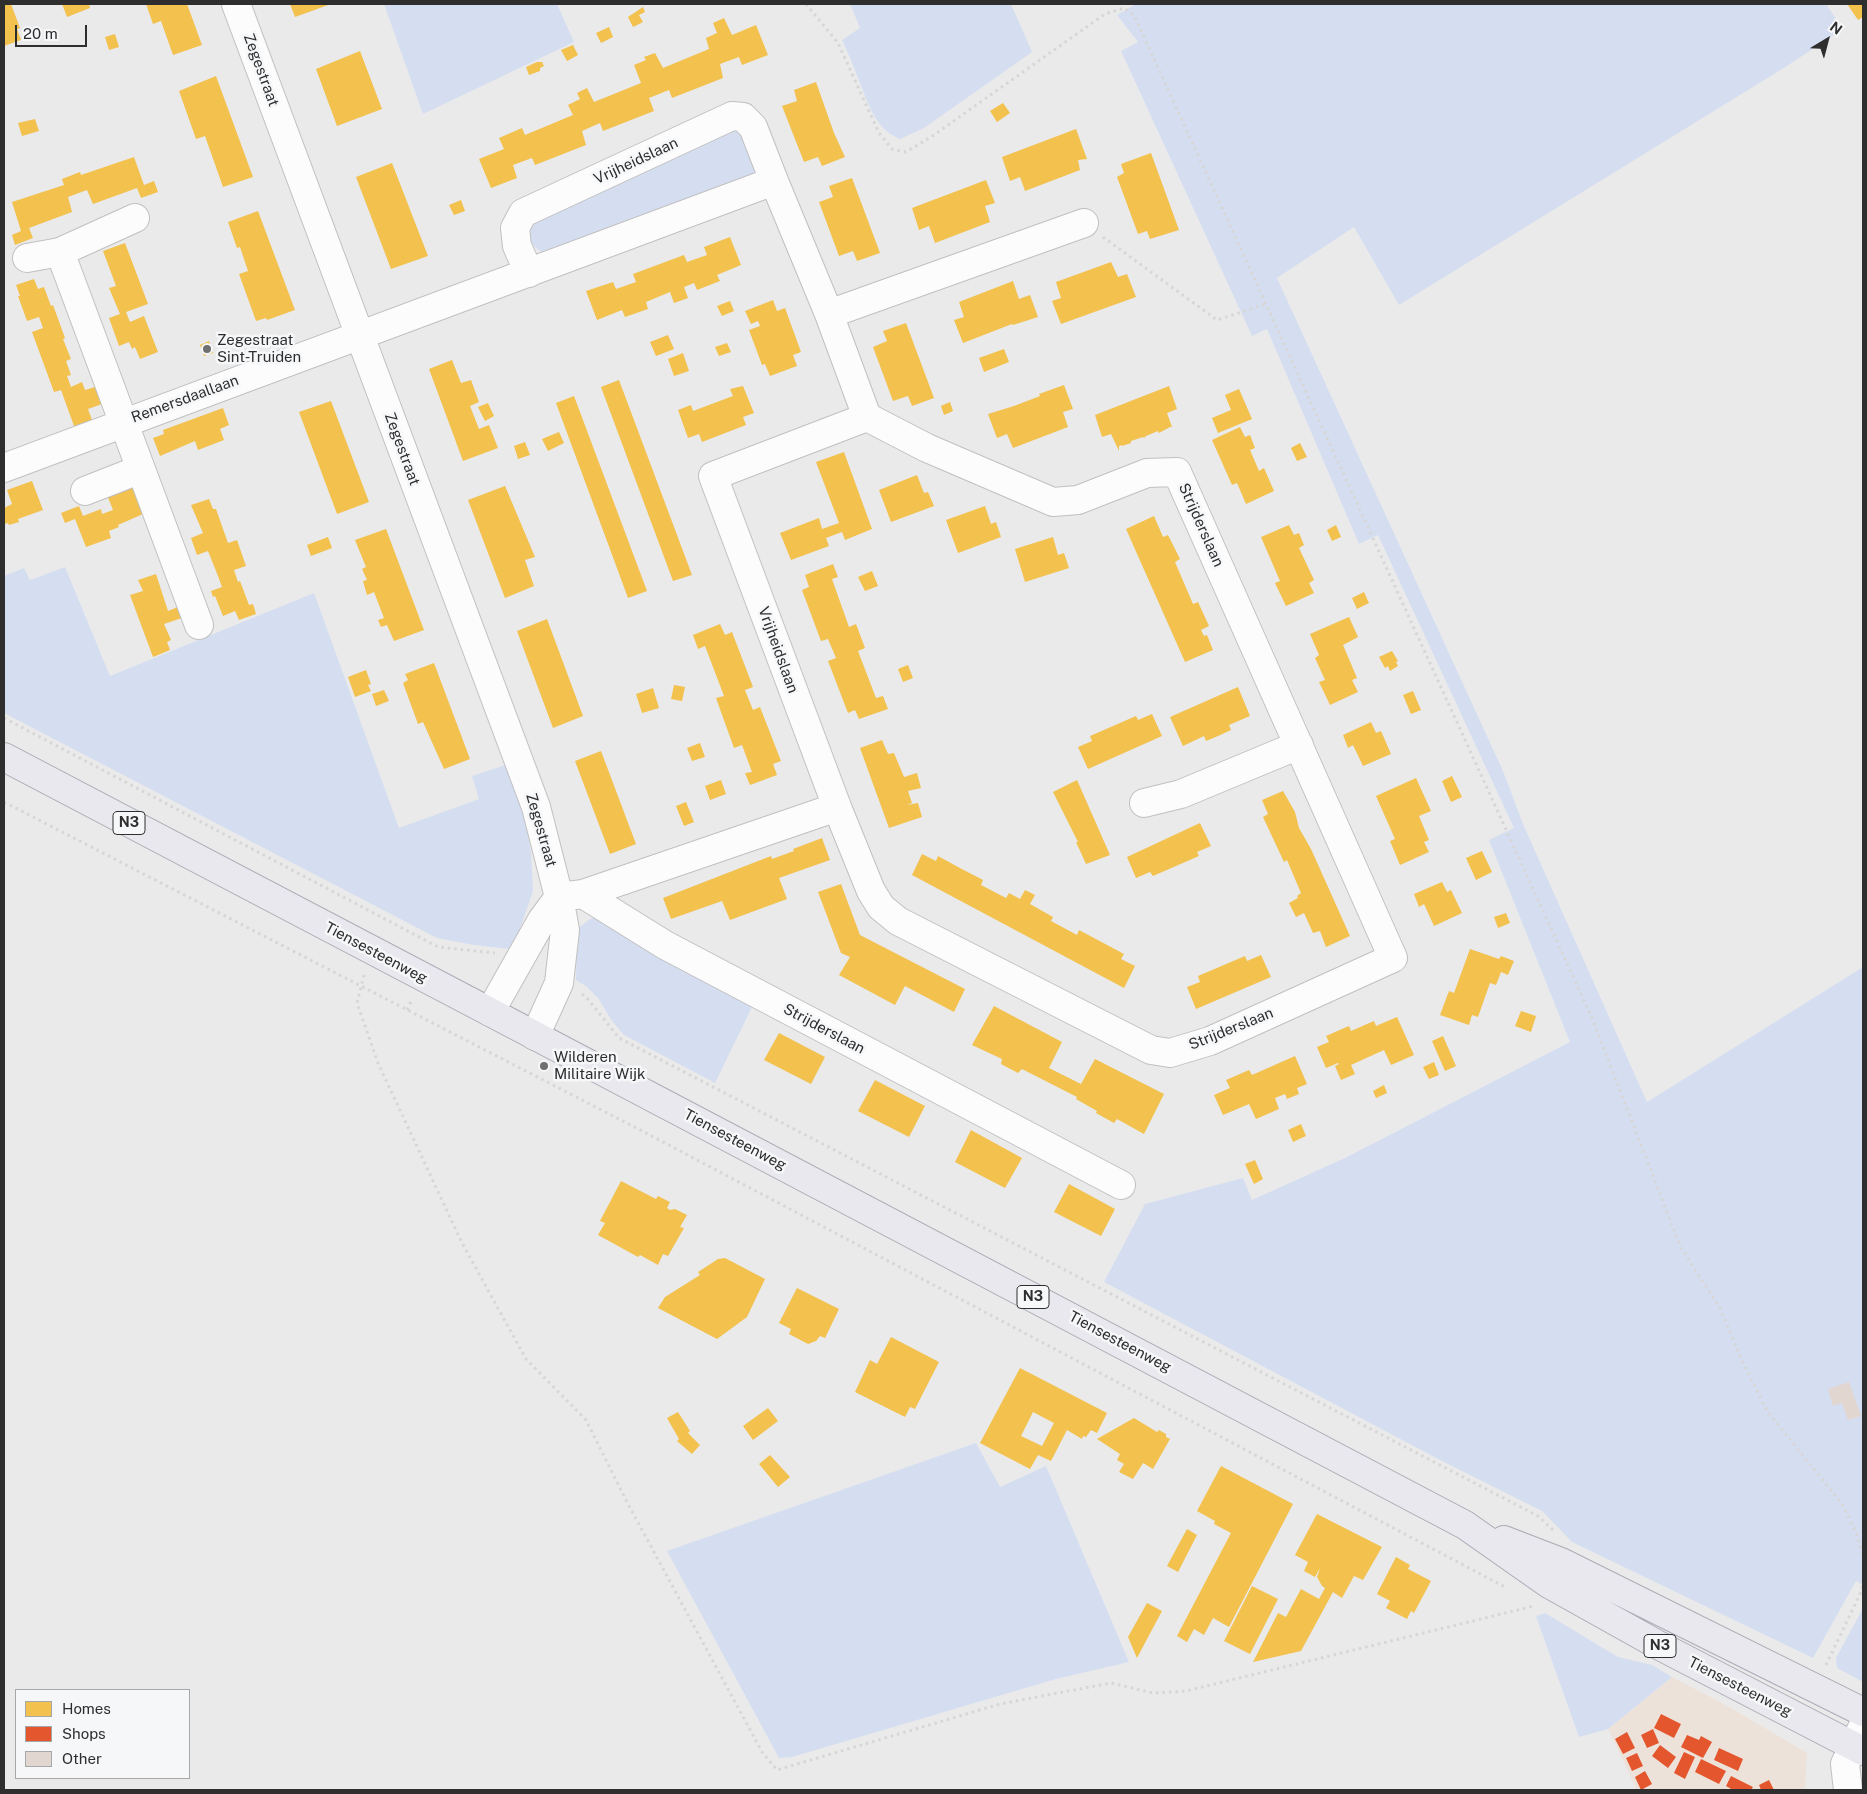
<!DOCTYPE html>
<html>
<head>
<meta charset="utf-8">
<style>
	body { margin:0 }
	#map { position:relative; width:1867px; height:1794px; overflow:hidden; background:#eaeaea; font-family:"Public Sans",sans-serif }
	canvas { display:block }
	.frame { position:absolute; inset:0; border:5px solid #2e2e2f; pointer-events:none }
	.legend { position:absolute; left:15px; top:1689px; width:175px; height:90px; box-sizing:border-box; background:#f6f7f9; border:1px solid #a6a7a8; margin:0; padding:6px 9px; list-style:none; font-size:15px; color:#2e2e2f }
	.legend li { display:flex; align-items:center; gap:10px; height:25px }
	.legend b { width:25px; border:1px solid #a6a7a8 }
	.north { position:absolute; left:1802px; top:15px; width:50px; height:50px; -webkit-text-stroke:4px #f6f7f9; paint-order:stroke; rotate:37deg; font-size:14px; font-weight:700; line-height:20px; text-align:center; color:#2e2e2f }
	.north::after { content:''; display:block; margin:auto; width:18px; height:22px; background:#2e2e2f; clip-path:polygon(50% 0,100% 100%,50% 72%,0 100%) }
	.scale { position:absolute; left:15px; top:25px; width:72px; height:22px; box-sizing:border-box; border:2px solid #2e2e2f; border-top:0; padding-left:6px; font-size:15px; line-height:18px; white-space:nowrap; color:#2e2e2f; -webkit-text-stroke:4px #f6f7f9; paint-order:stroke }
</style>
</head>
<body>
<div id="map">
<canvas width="1867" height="1794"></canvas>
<div class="frame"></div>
<ul class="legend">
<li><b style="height:14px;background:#f2c14e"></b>Homes</li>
<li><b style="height:14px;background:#e4572e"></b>Shops</li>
<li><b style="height:14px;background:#e1d6d0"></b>Other</li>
</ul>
<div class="north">N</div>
<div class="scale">20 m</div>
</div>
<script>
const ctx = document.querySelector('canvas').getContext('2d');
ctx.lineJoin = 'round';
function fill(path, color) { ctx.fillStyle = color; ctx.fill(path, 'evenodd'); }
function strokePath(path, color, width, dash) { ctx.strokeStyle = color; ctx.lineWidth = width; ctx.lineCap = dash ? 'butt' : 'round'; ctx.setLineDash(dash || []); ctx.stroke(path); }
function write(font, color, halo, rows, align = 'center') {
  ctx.font = font + ' "Public Sans",sans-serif'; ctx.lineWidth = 5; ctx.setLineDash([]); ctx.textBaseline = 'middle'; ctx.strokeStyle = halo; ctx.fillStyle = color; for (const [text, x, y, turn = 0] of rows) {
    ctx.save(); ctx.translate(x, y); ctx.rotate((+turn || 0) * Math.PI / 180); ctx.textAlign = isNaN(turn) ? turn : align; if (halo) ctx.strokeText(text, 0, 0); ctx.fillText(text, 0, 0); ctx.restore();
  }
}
fill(new Path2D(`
	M1672 1677 1724 1704 1807 1753 1805 1790H1637L1608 1729Z`), '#ede2da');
fill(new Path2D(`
	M384 4H557L574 42 423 114Z
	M850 4H1011L1032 52 924 128 900 139C873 129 866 96 856 73 852 62 847 51 842 40L860 28Z
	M1136 4H1826L1843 29 1787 66 1399 305 1354 227 1277 278 1503 771 1523 824 1647 1102 1863 967V1585L1856 1581 1813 1658 1572 1542 1542 1511 1438 1459 1104 1282 1145 1204 1243 1178 1252 1200 1347 1157 1570 1042 1489 840 1514 828 1378 535 1359 544 1267 329 1252 336 1121 51 1138 42 1117 15Z
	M722 128H741L758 167 751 177 545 253C529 247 524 233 536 220Z
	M65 567 110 676 314 593 399 828 479 799 472 776 505 765 525 815 531 853 533 891 515 943 509 949 474 945 437 938 4 713V576L24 568 30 580Z
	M598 917 754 1003 715 1083 624 1035 612 1021 598 998 587 987 576 980 577 929 590 919Z
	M976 1443 1000 1487 1046 1466 1129 1662 1056 1679 792 1757 779 1758 667 1551Z
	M1863 1608V1682L1837 1668 1836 1658Z
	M1545 1613 1618 1657 1652 1665 1672 1677 1608 1729 1579 1737 1536 1616Z`), '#d5def1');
fill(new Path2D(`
	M4 4H11L20 28 17 29 21 40 4 46Z
	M62 4H89L90 8 67 17Z
	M146 4H187L202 45 173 55 161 21 153 24Z
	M290 4H331L295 17Z
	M1847 4H1863V17L1858 20Z
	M643 7 645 12 639 15 643 22 633 27 628 17Z
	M724 18 732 35 756 25 768 55 742 65 739 57 720 64 723 78 672 98 669 90 649 98 654 111 603 131 600 123 582 131 586 145 535 165 532 158 513 165 517 178 491 188 479 159 504 149 499 138 522 128 525 135 573 115 568 105 580 99 577 93 587 88 594 102 641 83 634 65 646 60 644 57 655 53 663 68 709 49 706 38 717 33 713 23Z
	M609 27 613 37 601 43 596 33Z
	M115 34 119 47 109 50 105 37Z
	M573 45 578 55 567 61 561 50Z
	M360 51 382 109 337 126 316 69Z
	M537 62H542L544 66 540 68V71L529 75 526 67Z
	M216 76 253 177 223 187 205 136 196 139 179 91Z
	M816 82 834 133 845 157 822 166 818 157 804 162 782 106 797 101 794 90Z
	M1003 103 1010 113 997 122 990 111Z
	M35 119 39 131 22 136 18 123Z
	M1076 129 1087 159 1078 160 1080 170 1025 191 1020 177 1010 181 1002 157Z
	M1151 153 1179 230 1150 239 1147 231 1138 234 1117 177 1124 173 1121 164Z
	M134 157 144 185 154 181 158 192 141 198 137 188 93 204 87 190 68 197 72 212 29 228 33 238 15 245 12 235 21 231 12 202 64 185 62 179 80 172 81 175Z
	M392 163 428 256 391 269 356 177Z
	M852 178 880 253 857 261 853 251 839 256 819 202 833 197 829 186Z
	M986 180 995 203 985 206 990 222 935 243 929 226 919 230 912 208Z
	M461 200 465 211 454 215 449 205Z
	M258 211 295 310 267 320 266 318 256 321 239 274 248 271 240 247 237 248 228 222Z
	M730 237 741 265 717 275 720 281 697 290 694 283 684 287 688 298 674 303 670 292 646 302 648 309 625 317 622 310 597 320 586 291 613 282 616 289 636 282 633 274 684 255 687 262 707 255 704 247Z
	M125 243 148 304 126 312 130 322 144 316 158 352 140 359 135 347 132 349 129 342 119 346 109 318 120 314 109 288 116 286 103 251Z
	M1111 262 1118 277 1127 274 1136 297 1061 324 1052 301 1061 298 1056 282Z
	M34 279 38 289 44 287 51 306 53 305 65 338 63 339 71 359 66 361 71 375 67 376 71 387 82 382 85 390 95 387 102 404 88 409 92 420 74 426 61 390 54 392 32 332 43 328 39 317 27 321 18 296H20L16 285Z
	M1013 281 1019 299 1030 295 1038 317 1013 325 1012 324 963 343 954 320 964 317 959 302Z
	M773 300 777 311 785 308 801 352 793 355 797 366 770 376 765 364 762 365 749 330 760 326 758 321 751 324 745 311Z
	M730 301 734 311 722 316 717 306Z
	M906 323 934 398 912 406 908 396 893 401 873 347 887 341 883 331Z
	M668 335 674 349 656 356 650 342Z
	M209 341 213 353 204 356 200 345Z
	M727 343 731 352 719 356 715 347Z
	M1004 349 1009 362 984 372 979 358Z
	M683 353 689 371 674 376 668 359Z
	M452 360 461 383 471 380 479 402 470 406 479 429 489 425 498 448 463 461 429 369Z
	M619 380 692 575 673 581 601 387Z
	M1064 385 1073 409 1063 412 1068 427 1013 448 1007 434 997 438 988 414 1014 406 1040 396 1039 394Z
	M743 386 754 413 743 417 746 425 702 442 699 434 688 438 678 410 691 405 693 411 733 396 730 389Z
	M1169 386 1177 409 1167 413 1172 427H1170L1159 433 1158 431 1146 436 1144 438 1143 437 1131 441V443L1122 446 1121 445 1119 446V451L1111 434 1102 437 1095 415Z
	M1239 389 1252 419 1218 433 1212 418 1231 410 1225 395Z
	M574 396 647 591 628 598 556 403Z
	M331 401 369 502 337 514 299 412Z
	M950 402 953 411 944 415 941 406Z
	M488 403 494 416 485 421 478 407Z
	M223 408 229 425 220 429 224 440 198 450 195 441 160 456 153 438 164 434 163 430Z
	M1240 427 1245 437 1250 435 1255 448 1250 450 1259 471 1264 468 1274 491 1246 504 1237 483 1232 485 1212 440Z
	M559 432 564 443 548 451 542 439Z
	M525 442 530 455 518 459 514 446Z
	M1300 443 1307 457 1297 461 1291 448Z
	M844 452 872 529 845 540 842 532 826 538 829 546 791 560 780 533 819 518 822 529 839 523 816 462Z
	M917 475 924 493 928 492 934 506 891 522 879 490Z
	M32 481 43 510 18 519 19 522 9 525 8 523 4 524V508L12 504 7 490Z
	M133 486 143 514 118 525 119 527 109 531 111 538 86 547 75 519 65 523 61 513 79 506 83 516 101 509 102 514 113 510 107 495Z
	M505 486 535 557 525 560 534 586 505 598 468 500Z
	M209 499 213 509H216L228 543 237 540 246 566 234 570 238 582 240 581 249 605 253 604 256 614 239 620 235 611 223 616 215 596 213 597 211 591 222 587 218 576 208 551 197 555 191 538 203 533 191 505Z
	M985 506 991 524 996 522 1001 537 958 553 946 520Z
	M1154 516 1163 537 1168 535 1180 559 1175 562 1193 604 1198 602 1209 626 1201 630 1204 636 1207 635 1213 650 1185 662 1126 529Z
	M1289 525 1294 535 1299 533 1304 545 1299 548 1314 580 1309 583 1314 593 1286 606 1275 583 1280 581 1261 537Z
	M1336 525 1341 537 1332 541 1327 530Z
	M386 529 424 630 394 641 387 625 381 627 378 620 384 618 374 592 367 595 363 581 367 580 362 569 366 567 355 540Z
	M328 537 332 548 311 556 307 545Z
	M1053 537 1058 555 1064 553 1069 568 1025 582 1015 549Z
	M833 564 838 577 832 579 849 627 856 624 865 648 858 651 876 698 883 696 888 709 859 719 855 710 848 713 828 661 836 658 828 639 821 641 802 590 809 587 805 575Z
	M872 571 878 586 865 591 858 577Z
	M156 574 168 611 178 607 182 618 164 624 171 640 167 642 170 650 153 657 130 595 143 591 138 580Z
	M1364 592 1369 603 1357 609 1352 598Z
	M1349 617 1358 637 1343 645 1357 678 1352 680 1358 692 1330 705 1319 682 1325 680 1315 658 1319 655 1310 634Z
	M547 619 583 716 553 728 517 631Z
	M720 624 725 635 732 632 753 687 745 690 753 710 760 707 781 761 773 764 777 775 750 785 745 773 752 772 742 745 734 748 716 698 724 696 705 646 698 649 693 635Z
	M1392 651 1398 661 1396 662 1398 666 1390 671 1388 666 1385 668 1379 657Z
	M434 663 470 759 444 769 423 722 418 724 403 683 408 680 405 674Z
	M908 665 913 678 903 682 898 669Z
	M366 670 371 684 368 685 371 691 355 697 348 677Z
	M674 685 685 687 682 701 671 699Z
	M1238 687 1250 716 1229 725 1231 730 1218 736 1206 741 1204 736 1183 746 1170 717Z
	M653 688 659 708 642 713 636 694Z
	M384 690 389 701 376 706 372 694Z
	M1413 691 1421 710 1411 714 1403 695Z
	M1152 714 1162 736 1088 769 1078 747 1092 741 1090 736 1136 716 1138 720Z
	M1371 722 1376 733 1381 731 1391 754 1363 766 1353 745 1348 748 1343 735Z
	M882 740 888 754 894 753 904 777 917 773 921 788 908 791 912 803 907 805 918 803 922 817 889 828 860 748Z
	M700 743 705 757 692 761 687 748Z
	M601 751 636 844 610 854 575 761Z
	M1452 776 1462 797 1451 802 1442 781Z
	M1416 778 1431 811 1419 816 1429 840 1424 842 1429 852 1400 865 1390 841 1395 839 1376 796Z
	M721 780 726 794 710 800 705 786Z
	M1077 780 1110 855 1086 864 1076 842H1078L1053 792Z
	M1283 791 1295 812 1299 828 1311 849 1350 936 1326 947 1320 931 1313 933 1304 913 1296 917 1289 903 1298 898 1297 896 1301 893 1287 860 1284 862 1263 817 1268 814 1262 800Z
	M686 802 694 822 684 826 676 806Z
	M1200 823 1211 846 1197 852 1199 856 1153 876 1150 872 1136 878 1127 857Z
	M822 838 830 860 779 878 787 899 730 920 722 901 671 919 663 898 771 856 772 859 794 851 793 849Z
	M1482 851 1492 872 1476 880 1466 858Z
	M922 854 936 861 938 856 958 867 983 880 981 885 1006 898 1009 893 1020 899 1025 890 1035 895 1030 904 1053 917 1051 921 1077 935 1079 930 1124 954 1121 959 1135 966 1124 988 912 875Z
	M1442 882 1447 892 1451 890 1462 913 1434 926 1424 904 1419 907 1414 894Z
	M841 884 860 935 965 989 954 1012 905 986 895 1005 839 975 850 957 841 953 818 892Z
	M1506 913 1510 923 1498 928 1494 917Z
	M1470 949 1499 959 1501 956 1514 961 1508 975 1501 972 1496 985 1490 983 1478 1017 1472 1015 1469 1025 1440 1015 1449 991 1454 993Z
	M1261 955 1271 977 1196 1009 1187 987 1200 982 1198 976 1245 956 1247 961Z
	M994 1006 1062 1042 1049 1068 1081 1084 1095 1059 1164 1094 1144 1134 1117 1119 1114 1123 1096 1113 1097 1111 1076 1099 1077 1097 1022 1069 1018 1073 1001 1064 1002 1059 972 1045Z
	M1521 1011 1536 1016 1531 1032 1515 1026Z
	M1397 1017 1414 1055 1391 1065 1384 1050 1351 1065 1355 1074 1341 1080 1335 1066 1339 1064 1338 1063 1326 1068 1317 1047 1329 1042 1326 1036 1349 1026 1351 1031 1374 1021 1376 1026Z
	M779 1033 825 1057 811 1084 764 1060Z
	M1443 1036 1456 1066 1445 1071 1432 1041Z
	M1295 1056 1307 1084 1297 1088 1299 1094 1287 1099 1285 1094 1275 1098 1279 1109 1256 1119 1249 1104 1223 1115 1214 1095 1230 1088 1226 1080 1249 1070 1252 1075Z
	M1434 1062 1439 1075 1429 1079 1423 1067Z
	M875 1080 925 1106 909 1137 858 1111Z
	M1384 1085 1387 1093 1376 1098 1373 1091Z
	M1301 1124 1306 1136 1293 1142 1288 1130Z
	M971 1130 1022 1158 1005 1188 955 1162Z
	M1255 1160 1263 1179 1254 1184 1245 1164Z
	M621 1181 656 1199 658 1196 670 1202 667 1208 670 1210 675 1209 687 1215 680 1227 684 1228 668 1256 663 1254 658 1265 640 1255 638 1257 598 1235 605 1223 600 1221Z
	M1069 1184 1115 1209 1101 1236 1054 1212Z
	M725 1258 765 1279 747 1317 717 1339 658 1308 665 1297 700 1275 698 1272 718 1259Z
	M797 1288 839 1309 825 1338 820 1336 816 1341 808 1344 789 1334 791 1329 779 1323Z
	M891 1337 939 1362 915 1409 910 1407 905 1417 855 1392 870 1360 877 1364Z
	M1020 1368 1107 1413 1097 1433 1091 1430 1086 1437 1083 1436 1082 1439 1067 1430 1051 1461 1038 1455 1030 1469 980 1443ZM1033 1412 1054 1423 1042 1446 1021 1436Z
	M768 1408 778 1421 753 1440 743 1426Z
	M678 1412 690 1431 688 1433 700 1445 692 1454 677 1441 679 1439 667 1418Z
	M1134 1418 1157 1432 1159 1430 1166 1434V1437L1170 1439 1153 1469 1143 1463 1133 1479 1119 1472 1124 1464 1117 1460 1120 1454 1097 1439Z
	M770 1455 790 1477 778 1487 759 1464Z
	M1221 1466 1293 1504 1229 1627 1213 1618 1204 1635 1194 1629 1187 1642 1177 1636 1231 1533 1214 1524 1215 1521 1197 1511Z
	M1317 1514 1382 1547 1363 1580 1354 1576 1342 1598 1333 1592 1301 1651 1253 1662 1278 1613 1286 1617 1301 1589 1319 1599 1325 1588 1322 1586 1317 1577 1320 1568 1315 1577 1304 1571 1308 1562 1295 1555Z
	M1187 1529 1197 1535 1178 1572 1167 1566Z
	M1396 1557 1410 1565 1408 1569 1431 1581 1414 1613 1411 1611 1407 1619 1386 1608 1390 1601 1377 1594Z
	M1252 1586 1278 1599 1250 1654 1224 1641Z
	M1147 1603 1162 1611 1137 1658 1128 1637Z`), '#f2c14e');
fill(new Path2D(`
	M1661 1714 1681 1724 1674 1738 1654 1728Z
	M1653 1729 1659 1743 1647 1748 1641 1735Z
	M1627 1732 1635 1748 1623 1754 1615 1739Z
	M1687 1735 1699 1740 1701 1736 1712 1742 1703 1758 1681 1747Z
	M1660 1745 1676 1757 1668 1768 1652 1756Z
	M1719 1748 1743 1759 1738 1771 1714 1760Z
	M1684 1752 1695 1757 1685 1779 1674 1773Z
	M1637 1753 1643 1766 1632 1771 1626 1758Z
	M1701 1759 1726 1771 1719 1784 1695 1772Z
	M1645 1771 1652 1784 1641 1790 1635 1777Z
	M1731 1776 1753 1787 1751 1790H1733L1726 1786Z
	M1769 1780 1774 1790H1761L1759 1785Z`), '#e4572e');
fill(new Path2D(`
	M1849 1382 1861 1416 1848 1420 1842 1403 1833 1406 1828 1389Z`), '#e1d6d0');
const minor = new Path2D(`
	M236 4 536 807 559 897 565 930 559 983 535 1036
	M60 252 199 625
	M27 258 60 252 135 218
	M529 273 517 246 515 228 523 213 732 116 743 117 753 127 774 181
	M829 314 1084 223
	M4 468 774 181 829 314 867 417
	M85 491 141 469
	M1144 803 1181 794 1299 745
	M837 807 871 891 881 907 898 921 1151 1050 1170 1053 1210 1041 1393 958 1177 472 1147 473 1078 500 1053 502 927 448 867 417
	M583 894 665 945 1121 1185
	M559 897 583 894 837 807 713 476 867 417
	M490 1012 542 920 559 897
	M1848 1790 1845 1764 1863 1726`);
const major = new Path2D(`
	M4 757C491 1013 979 1267 1465 1525L1549 1584 1660 1646 1863 1751
	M1504 1540 1561 1562 1863 1712`);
strokePath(minor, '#c0c0c0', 30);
strokePath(major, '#acaab5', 30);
strokePath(new Path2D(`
	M806 4 838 43 879 133 892 149 906 152 931 137 1105 14 1124 8 1134 15 1592 1018 1681 1248 1720 1308 1743 1363 1767 1411 1842 1504 1857 1535 1863 1556
	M1103 237 1217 320 1266 304
	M4 718 438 947 495 953
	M4 802 648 1134 1505 1587
	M364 975 357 1003 378 1063 462 1243 526 1359 586 1420 627 1502 762 1752 777 1770 1000 1704 1111 1683 1153 1693 1186 1691 1534 1606
	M582 994 587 998 619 1038 1538 1516 1553 1530
	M407 1010 412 999
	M1826 1665 1862 1590 1863 1576`), '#d6d6d6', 3, [2.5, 4]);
strokePath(minor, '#fcfcfc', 28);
strokePath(major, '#e9e8ee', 28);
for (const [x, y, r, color] of [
	[207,349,5,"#707070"],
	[544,1066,5,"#707070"]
]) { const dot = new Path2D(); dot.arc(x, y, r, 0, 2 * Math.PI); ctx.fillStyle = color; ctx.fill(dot); strokePath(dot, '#f6f7f9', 2); }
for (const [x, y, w] of [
	[129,823,32],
	[1033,1297,32],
	[1660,1646,32]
]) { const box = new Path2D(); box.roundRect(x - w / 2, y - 11.5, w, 23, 4); ctx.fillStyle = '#f6f7f9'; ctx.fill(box); strokePath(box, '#2e2e2f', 1); }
write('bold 14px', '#2e2e2f', null, [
	["N3",129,823],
	["N3",1033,1297],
	["N3",1660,1646]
]);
write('15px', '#2e2e2f', '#f6f7f9', [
	["Zegestraat",261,70,70],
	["Vrijheidslaan",636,161,-25],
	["Remersdaallaan",185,399,-20],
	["Zegestraat",402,449,70],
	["Strijderslaan",1201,525,66],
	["Vrijheidslaan",778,650,70],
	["Zegestraat",541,830,74],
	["Tiensesteenweg",376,953,28],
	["Strijderslaan",824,1029,28],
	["Strijderslaan",1231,1029,-22],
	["Tiensesteenweg",735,1140,28],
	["Tiensesteenweg",1120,1342,28],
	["Tiensesteenweg",1740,1687,27]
]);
write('15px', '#2e2e2f', '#f6f7f9', [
	["Zegestraat",217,340],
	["Sint-Truiden",217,357],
	["Wilderen",554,1057],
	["Militaire Wijk",554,1074]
], 'left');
</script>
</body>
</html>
